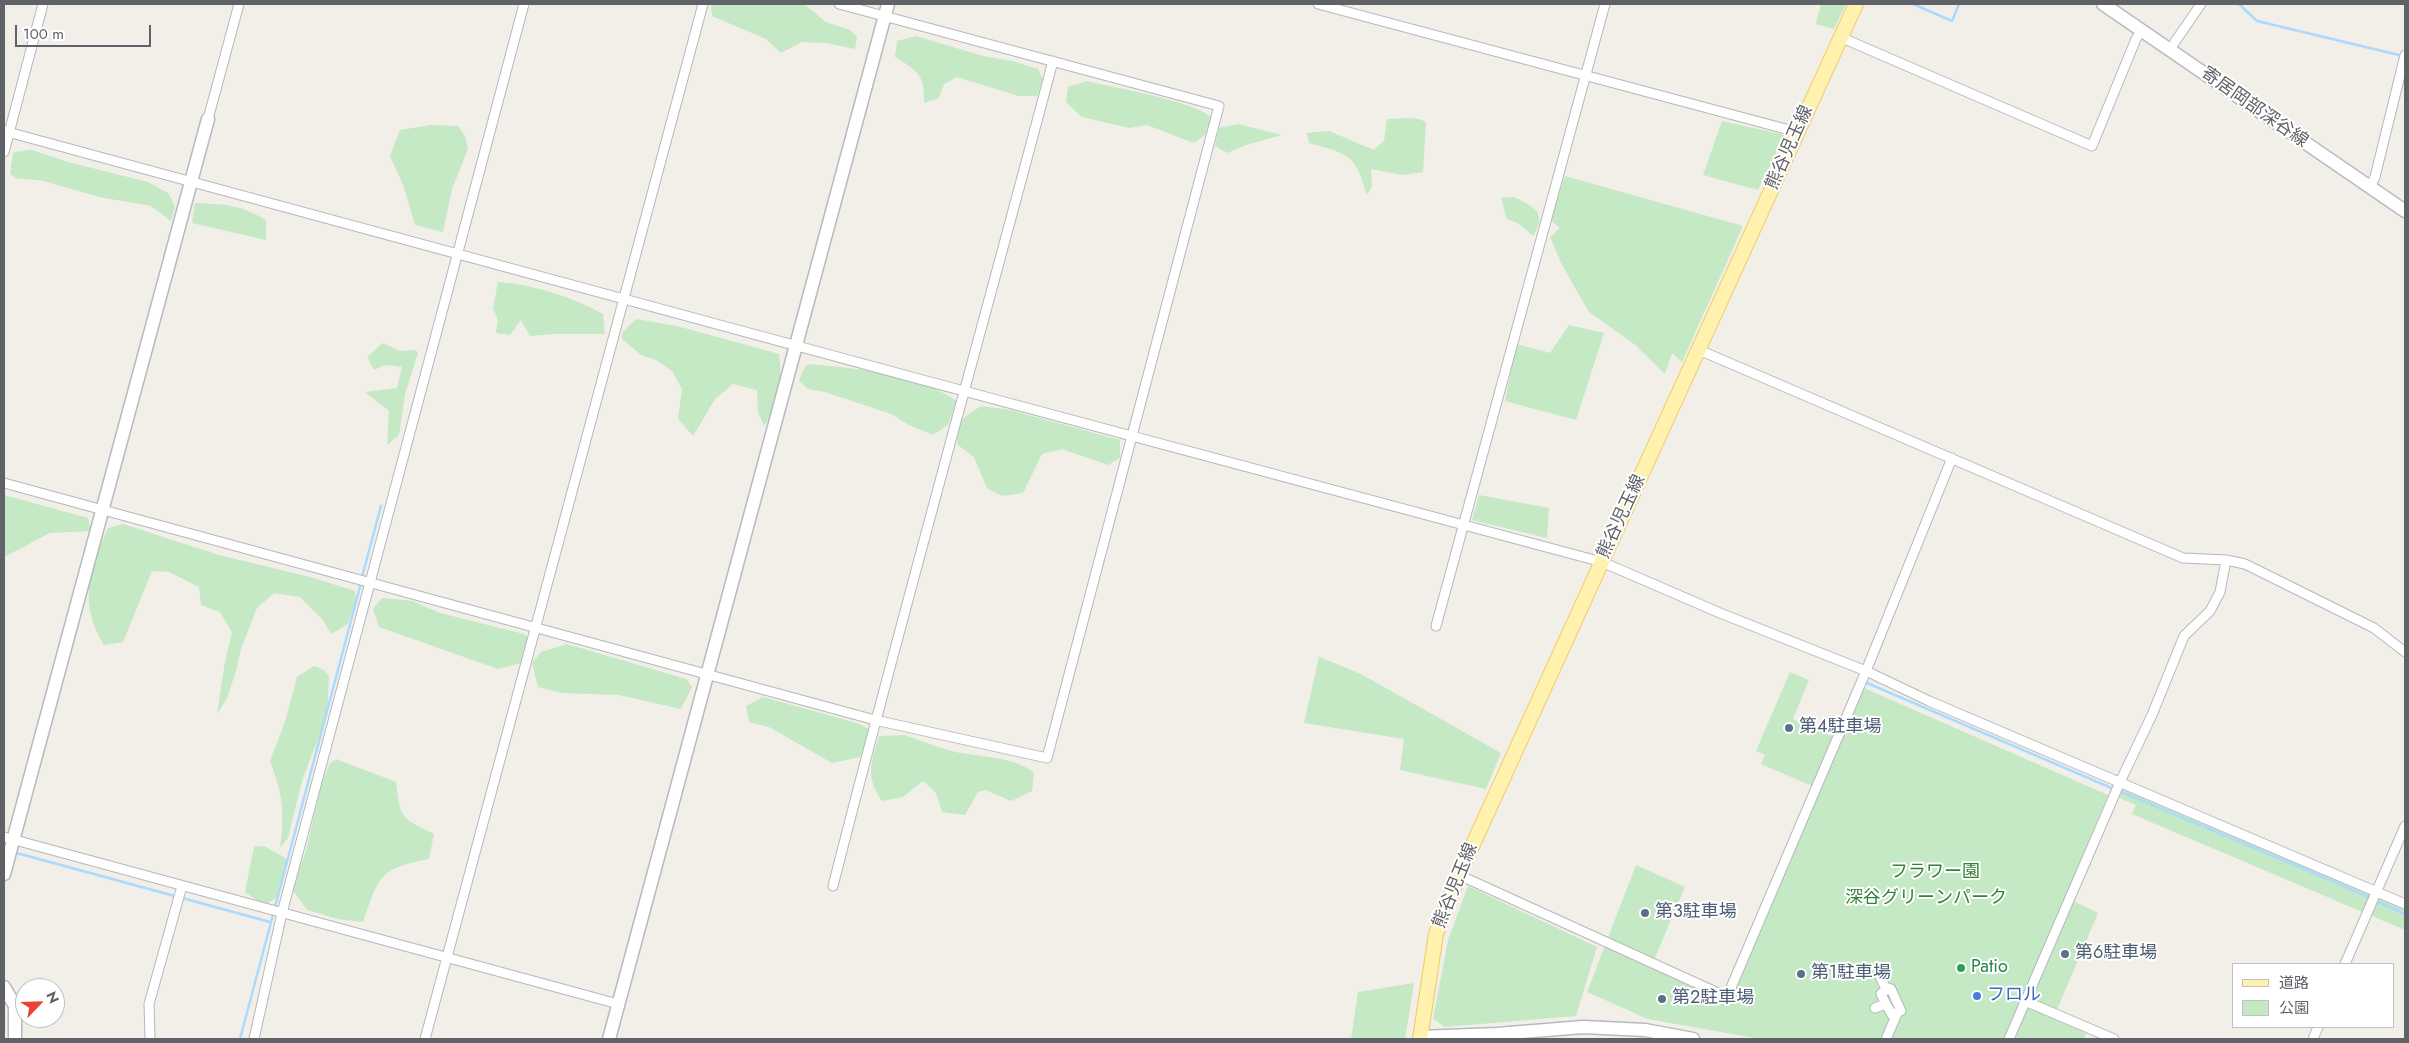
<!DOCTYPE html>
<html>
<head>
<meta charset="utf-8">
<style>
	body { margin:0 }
	#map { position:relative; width:2409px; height:1043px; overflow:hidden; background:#f1efe8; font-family:Jost,"Noto Sans JP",sans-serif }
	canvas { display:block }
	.frame { position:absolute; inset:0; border:5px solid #5f6368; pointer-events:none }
	.legend { position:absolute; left:2232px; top:963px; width:162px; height:65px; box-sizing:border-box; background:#fff; border:1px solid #bfc1c3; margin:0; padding:6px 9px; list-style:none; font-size:15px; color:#5f6368 }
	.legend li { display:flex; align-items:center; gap:10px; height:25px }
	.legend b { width:25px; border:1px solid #bfc1c3 }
	.north { position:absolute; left:15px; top:978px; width:50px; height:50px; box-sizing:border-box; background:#fff; border:1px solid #bfc1c3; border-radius:50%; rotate:66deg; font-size:14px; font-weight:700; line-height:20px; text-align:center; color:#5f6368 }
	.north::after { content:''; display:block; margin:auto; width:18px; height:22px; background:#ea4335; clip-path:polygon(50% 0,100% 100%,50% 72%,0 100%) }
	.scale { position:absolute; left:15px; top:25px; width:136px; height:22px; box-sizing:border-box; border:2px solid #5f6368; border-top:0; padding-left:6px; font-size:15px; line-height:18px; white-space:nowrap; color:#5f6368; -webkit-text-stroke:4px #fff; paint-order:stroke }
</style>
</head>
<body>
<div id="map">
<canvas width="2409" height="1043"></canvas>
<div class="frame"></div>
<ul class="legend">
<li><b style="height:6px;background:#fff2af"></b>道路</li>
<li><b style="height:14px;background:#c5e8c5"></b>公園</li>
</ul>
<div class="north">N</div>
<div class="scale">100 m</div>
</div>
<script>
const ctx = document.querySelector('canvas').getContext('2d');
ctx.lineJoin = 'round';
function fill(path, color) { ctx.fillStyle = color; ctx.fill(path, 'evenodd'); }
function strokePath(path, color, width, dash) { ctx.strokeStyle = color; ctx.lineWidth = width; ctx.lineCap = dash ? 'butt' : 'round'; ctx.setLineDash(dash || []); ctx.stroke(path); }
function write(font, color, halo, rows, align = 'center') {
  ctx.font = font + ' Jost,"Noto Sans JP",sans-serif'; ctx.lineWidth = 4; ctx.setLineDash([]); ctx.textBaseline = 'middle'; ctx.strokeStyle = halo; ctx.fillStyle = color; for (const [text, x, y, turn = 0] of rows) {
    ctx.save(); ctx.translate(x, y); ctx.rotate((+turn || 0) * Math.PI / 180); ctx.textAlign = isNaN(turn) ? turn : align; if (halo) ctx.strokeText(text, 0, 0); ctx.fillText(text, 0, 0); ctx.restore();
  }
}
fill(new Path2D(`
	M711 4H804L826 22 850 30 857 36 855 49 826 43 802 42 781 53 766 39 712 16Z
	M1821 4H1846L1834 29 1816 24Z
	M916 36 983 56 1012 61 1038 69 1043 79 1037 96H1019L957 77 944 84 939 98 924 103C925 75 918 71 895 57L897 41Z
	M1087 81C1115 88 1195 101 1212 118L1205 135 1194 143 1147 125 1129 128 1082 117 1066 102 1068 87Z
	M1408 118 1419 119 1426 122 1423 172 1402 175 1371 169 1372 187 1367 195C1355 154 1349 154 1309 143L1307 133 1329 131 1374 150 1384 141 1387 119Z
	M1722 121 1785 135 1758 190 1703 175Z
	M1238 124 1282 135 1246 145 1227 153 1215 146 1219 128Z
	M431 125 458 126 465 136 468 149 452 189 443 232 415 225 404 187 390 156 400 130Z
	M32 150 68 162 148 182 168 193 175 206 171 221 151 206 99 197 44 181 16 178 10 174 13 152Z
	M1565 176 1743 226 1682 362 1672 353 1665 374 1634 344 1589 312 1562 265 1550 237 1560 228 1550 220Z
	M1514 197C1534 207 1548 212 1533 236L1518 223 1507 219 1501 198Z
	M195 203C224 204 241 205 266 220V240L192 223Z
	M498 282C535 285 570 296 603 314L605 334H553L530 336 521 320 510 335 496 333 498 320 493 308Z
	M636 319 677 326 779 354C783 384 780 400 764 426L758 412 757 390 733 384 715 399 693 436 678 419 682 389 672 371 656 360 641 355 622 339V333Z
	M1569 325 1604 333 1576 420 1505 401 1516 344 1550 353Z
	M383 343 400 351 416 350 418 353 405 394 399 435 387 445 389 411 365 392 397 388 402 367 385 365 374 370 367 357Z
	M808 364C855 368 917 374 957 401L948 425 933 435 909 425 891 414 825 392 808 389 799 381 802 372Z
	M981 406 1010 410 1120 440V458L1108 465 1062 449 1042 454 1023 493 1002 496 987 488 974 457 958 445C955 420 962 419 981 406Z
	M4 495 88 518 91 531 50 533 4 557Z
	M1479 495 1549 508 1547 538 1472 520Z
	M123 524 219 555 310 577 355 591 356 600 348 624 331 634 323 620 300 597 274 593 257 608 241 649 236 671 227 698 217 714 225 662 232 632 220 612 201 605 199 587 169 572 152 571 123 642 104 645C78 602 89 571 108 528Z
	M382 598 412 601 440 613 524 634 532 640 521 663 498 669 379 627 373 609Z
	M567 644 686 679 692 687 681 709 619 695 562 693 538 687 532 663 541 652Z
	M1319 657 1361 674 1501 753 1486 789 1400 770 1404 739 1304 723Z
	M314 666 324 670 329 676 327 716 303 778 288 838 280 848C285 811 283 796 270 761L285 722 297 677Z
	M1790 672 1809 680 1793 719 1841 740 1864 688 2108 795 2065 897 2098 913 2053 1019 2086 1033 2084 1039H1760L1648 1019 1587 992 1636 865 1685 887 1654 960 1736 998 1734 993 1819 789 1761 764 1765 755 1756 751Z
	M763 697 860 724 868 729 871 739 860 757 832 763 769 727 749 722 746 706Z
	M904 735C920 740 936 747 952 751 978 758 1013 755 1034 773L1032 791 1011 801 986 790 978 792 965 815 942 812 936 793 923 781 903 797 882 801C865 776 871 763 879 736Z
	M336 759 396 782C400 819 401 818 434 834L429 859C380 868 379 876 363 922L338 919 307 910 292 889 306 851 321 785 330 763Z
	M2126 785 2372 889 2369 897 2376 900 2377 897 2405 909V930L2132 814 2136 805 2119 798Z
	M264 846 287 859 278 897 264 905 245 892 254 847Z
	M1468 886 1597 947 1576 1016 1445 1027 1433 1019 1448 940Z
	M1414 983 1405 1039H1351L1358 992Z`), '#c5e8c5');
strokePath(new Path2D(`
	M1913 4 1952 21 1959 4
	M2239 4 2257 21 2403 56
	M362 577 381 506
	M1867 683 2114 789
	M2119 791 2335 882 2405 914
	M13 852 270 922
	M240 1039 361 583`), '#aadaff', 2.5);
const street = new Path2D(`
	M1318 4 1797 132
	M1840 37 2092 146 2136 39 2142 30
	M2170 49 2201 4
	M208 119 239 4
	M4 131C536 276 1069 420 1602 562L1720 613 1866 671 1929 701 2405 904
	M4 152 43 4
	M2370 187 2375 177 2405 55
	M1699 350 2183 558 2226 560 2245 564 2374 628 2405 652
	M4 483 875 720 1047 758 1219 106 839 4
	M1436 626 1605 4
	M4 837 618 1004
	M1459 875 1727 997 1866 671 1952 458
	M833 886C903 611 980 337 1053 61
	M2345 964 2405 826
	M1879 974 1886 989
	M1888 988 1891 989 1901 1011 1892 1015 1881 994Z
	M2025 1001 2114 1039
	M1875 1008 1885 1004
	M150 1039 149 1004 182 886
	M254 1039 282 913 524 4
	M425 1039 703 4
	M1886 1039 1896 1016 1895 1013
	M2009 1039 2120 782 2152 715 2184 636 2210 611 2220 592 2226 560
	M2313 1039 2318 1027`);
const secondary = new Path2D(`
	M2103 4 2405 211
	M4 874 208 119
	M4 987 15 1006V1039
	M1420 1037 1497 1034 1583 1027 1645 1030 1693 1039
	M609 1039 888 4`);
const primary = new Path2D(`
	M1420 1039 1436 934 1459 875 1856 4`);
strokePath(street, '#b5b8bc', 11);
strokePath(secondary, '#b6babf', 15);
strokePath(primary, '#f2c960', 16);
strokePath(street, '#fff', 9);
strokePath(secondary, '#fff', 12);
strokePath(primary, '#fff2af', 14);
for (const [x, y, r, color] of [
	[1789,728,5,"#5c6f8a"],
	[1645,913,5,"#5c6f8a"],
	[2065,954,5,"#5c6f8a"],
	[1961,968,5,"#2e9e5b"],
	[1801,974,5,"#5c6f8a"],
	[1977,996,5,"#3f7fe0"],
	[1662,999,5,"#5c6f8a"]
]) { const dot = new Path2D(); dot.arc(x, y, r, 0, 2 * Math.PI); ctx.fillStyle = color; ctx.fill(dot); strokePath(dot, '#fff', 2); }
write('18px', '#5f6368', '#fff', [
	["寄居岡部深谷線",2254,108,35],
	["熊谷児玉線",1790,148,-66],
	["熊谷児玉線",1622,517,-65],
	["熊谷児玉線",1456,886,-68]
]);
write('18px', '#4e5e75', '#fff', [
	["第4駐車場",1799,728],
	["第3駐車場",1655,913],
	["第6駐車場",2075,954],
	["第1駐車場",1811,974],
	["第2駐車場",1672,999]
], 'left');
write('18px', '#348238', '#fff', [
	["フラワー園",1935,873],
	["深谷グリーンパーク",1926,899]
]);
write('18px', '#27864d', '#fff', [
	["Patio",1971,968]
], 'left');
write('18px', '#366cbe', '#fff', [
	["フロル",1987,996]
], 'left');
</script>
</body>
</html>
